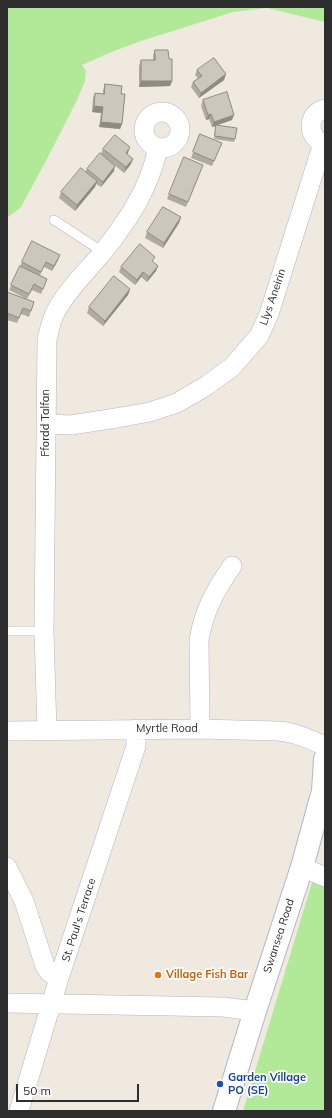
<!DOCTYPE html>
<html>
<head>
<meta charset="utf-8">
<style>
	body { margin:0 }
	#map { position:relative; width:332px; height:1118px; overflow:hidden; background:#efe9df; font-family:Mulish,sans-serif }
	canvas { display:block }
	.frame { position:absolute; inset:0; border:8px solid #2d2d2d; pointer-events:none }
	.scale { position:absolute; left:16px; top:1084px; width:123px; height:18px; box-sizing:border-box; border:2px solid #2d2d2d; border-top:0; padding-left:5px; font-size:12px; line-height:14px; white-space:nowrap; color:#2d2d2d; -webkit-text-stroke:3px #fff; paint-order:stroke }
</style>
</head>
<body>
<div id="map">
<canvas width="332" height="1118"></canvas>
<div class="frame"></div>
<div class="scale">50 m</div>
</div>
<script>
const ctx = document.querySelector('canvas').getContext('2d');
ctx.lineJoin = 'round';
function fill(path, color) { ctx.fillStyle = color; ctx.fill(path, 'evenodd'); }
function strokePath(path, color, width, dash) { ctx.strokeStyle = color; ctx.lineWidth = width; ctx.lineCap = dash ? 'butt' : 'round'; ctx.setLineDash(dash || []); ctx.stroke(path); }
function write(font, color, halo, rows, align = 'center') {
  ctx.font = font + ' Mulish,sans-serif'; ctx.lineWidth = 3.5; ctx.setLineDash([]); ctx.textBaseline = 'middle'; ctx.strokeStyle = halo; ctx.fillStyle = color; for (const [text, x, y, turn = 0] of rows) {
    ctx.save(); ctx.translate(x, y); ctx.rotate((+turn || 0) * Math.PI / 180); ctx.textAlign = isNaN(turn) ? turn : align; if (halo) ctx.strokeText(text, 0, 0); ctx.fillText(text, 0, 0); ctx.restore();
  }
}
fill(new Path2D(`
	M7 7H325V22L267 8 233 12 141 41 114 51 82 65 86 71 85 81 76 102 47 159 21 207 7 218Z
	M313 879 325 884V1111H243Z`), '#b2e999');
const lane = new Path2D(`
	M54 220 103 252
	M7 631H44`);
const street = new Path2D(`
	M325 109C306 113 307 139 325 144
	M144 130a18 18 0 1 1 36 0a18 18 0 1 1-36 0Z
	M46 424 71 425 116 418 150 412 177 403 206 386 232 367 259 336 269 314 323 143
	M200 729 199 640C204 610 215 591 232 566
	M7 731 200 729 278 731C295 732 309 739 325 746
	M47 731 44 631 47 340C49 331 51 320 56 311 68 289 87 271 103 252 129 219 149 189 158 148
	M7 867 24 901 45 966 49 972 59 978
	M302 867 325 877
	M7 1003 223 1007 255 1011
	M19 1111 59 978 136 746V729`);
const secondary = new Path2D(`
	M224 1111 255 1011 302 867 323 791 325 759`);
strokePath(lane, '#b3b5c1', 10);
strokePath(street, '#b3b5c1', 20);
strokePath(secondary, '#b3b5c1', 24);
strokePath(lane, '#fff', 9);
strokePath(street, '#fff', 19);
strokePath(secondary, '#fff', 22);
fill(new Path2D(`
	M155 50 169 59 172 81 170 86 139 87V66L141 60H153V55Z
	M197 70 226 74 224 80 199 98 191 87 193 82 198 78 195 75Z
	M105 84 121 94 122 124 120 129 99 127 101 113 92 112 93 98 95 93 103 94V90Z
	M203 100 232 120 217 125 235 139 234 142 214 139 216 126 212 127 209 119 206 120 201 106Z
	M200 134 222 143 212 166 191 158Z
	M103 149 128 153 127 154 131 164 124 173 101 154Z
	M87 169 114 171 101 187 96 184 95 187 75 211 59 198 61 192 85 172Z
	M201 170 186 207 167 199 169 194Z
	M181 217 179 223 163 248 145 238 147 232Z
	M58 260 52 271 44 267 40 275 47 279 41 294 32 290 27 299 9 290 22 262Z
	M153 262 158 266 156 271 147 282 141 277 135 285 119 272 121 267Z
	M130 289 128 295 103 326 87 313 89 307Z
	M7 292 34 302 29 317 21 314 17 323 7 320Z`), '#afaba3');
fill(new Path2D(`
	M226 74 224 80 199 98 201 93Z
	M141 81H172L170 86 139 87Z
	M94 106 103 107 101 113 92 112Z
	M211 114 209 119 206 120 208 115Z
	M234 115 232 120 212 127 214 122Z
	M101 122 122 124 120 129 99 127Z
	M130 147 128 153 124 159 126 153Z
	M133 159 131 164 124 173 126 167Z
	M115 166 114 171 101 187 103 182Z
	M97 181 95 187 75 211 77 205Z
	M181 217 179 223 163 248 164 243Z
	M60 255 58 260 52 271 54 266Z
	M158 266 156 271 147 282 149 277Z
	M143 272 141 277 135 285 137 280Z
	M130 289 128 295 103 326 105 321Z`), '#8e8b84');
const building = new Path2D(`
	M155 50H168L169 59H172V81H141V60H155Z
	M214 58 226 74 201 93 193 82 202 76 197 70Z
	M105 84 122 86 121 94H125L122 124 101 122 103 107 94 106 95 93 104 94Z
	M227 92 234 115 214 122 211 114 208 115 203 100Z
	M216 125 237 128 235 139 215 136Z
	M200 134 222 143 214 161 193 152Z
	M115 135 130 147 126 153 133 159 126 167 103 149Z
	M100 153 115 166 103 182 87 169Z
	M184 157 203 165 188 202 169 194Z
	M81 168 97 181 77 205 61 192Z
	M163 207 181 217 164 243 147 232Z
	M32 241 60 255 54 266 46 262 41 272 22 262Z
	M140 244 155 257 152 261 158 266 149 277 143 272 137 280 121 267Z
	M20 266 47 279 43 289 34 284 29 294 11 285Z
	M114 276 130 289 105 321 89 307Z
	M7 292 34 302 31 311 23 308 19 318 7 313Z`);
fill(building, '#cbc7bd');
strokePath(building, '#8e8b84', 1);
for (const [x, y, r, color] of [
	[158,975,4,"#e8710a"],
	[220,1084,4,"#1a4fb4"]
]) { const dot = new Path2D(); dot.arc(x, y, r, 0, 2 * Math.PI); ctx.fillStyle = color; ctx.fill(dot); strokePath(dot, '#fff', 1.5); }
write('11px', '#2d2d2d', '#fff', [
	["Llys Aneirin",273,297,-71],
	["Ffordd Talfan",46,423,-90],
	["Myrtle Road",167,729],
	["St. Paul's Terrace",79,920,-72],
	["Swansea Road",279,936,-72]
]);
write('bold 11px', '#c56008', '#fff', [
	["Village Fish Bar",166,975]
], 'left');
write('bold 11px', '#164399', '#fff', [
	["Garden Village",228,1078],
	["PO (SE)",228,1091]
], 'left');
</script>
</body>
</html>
